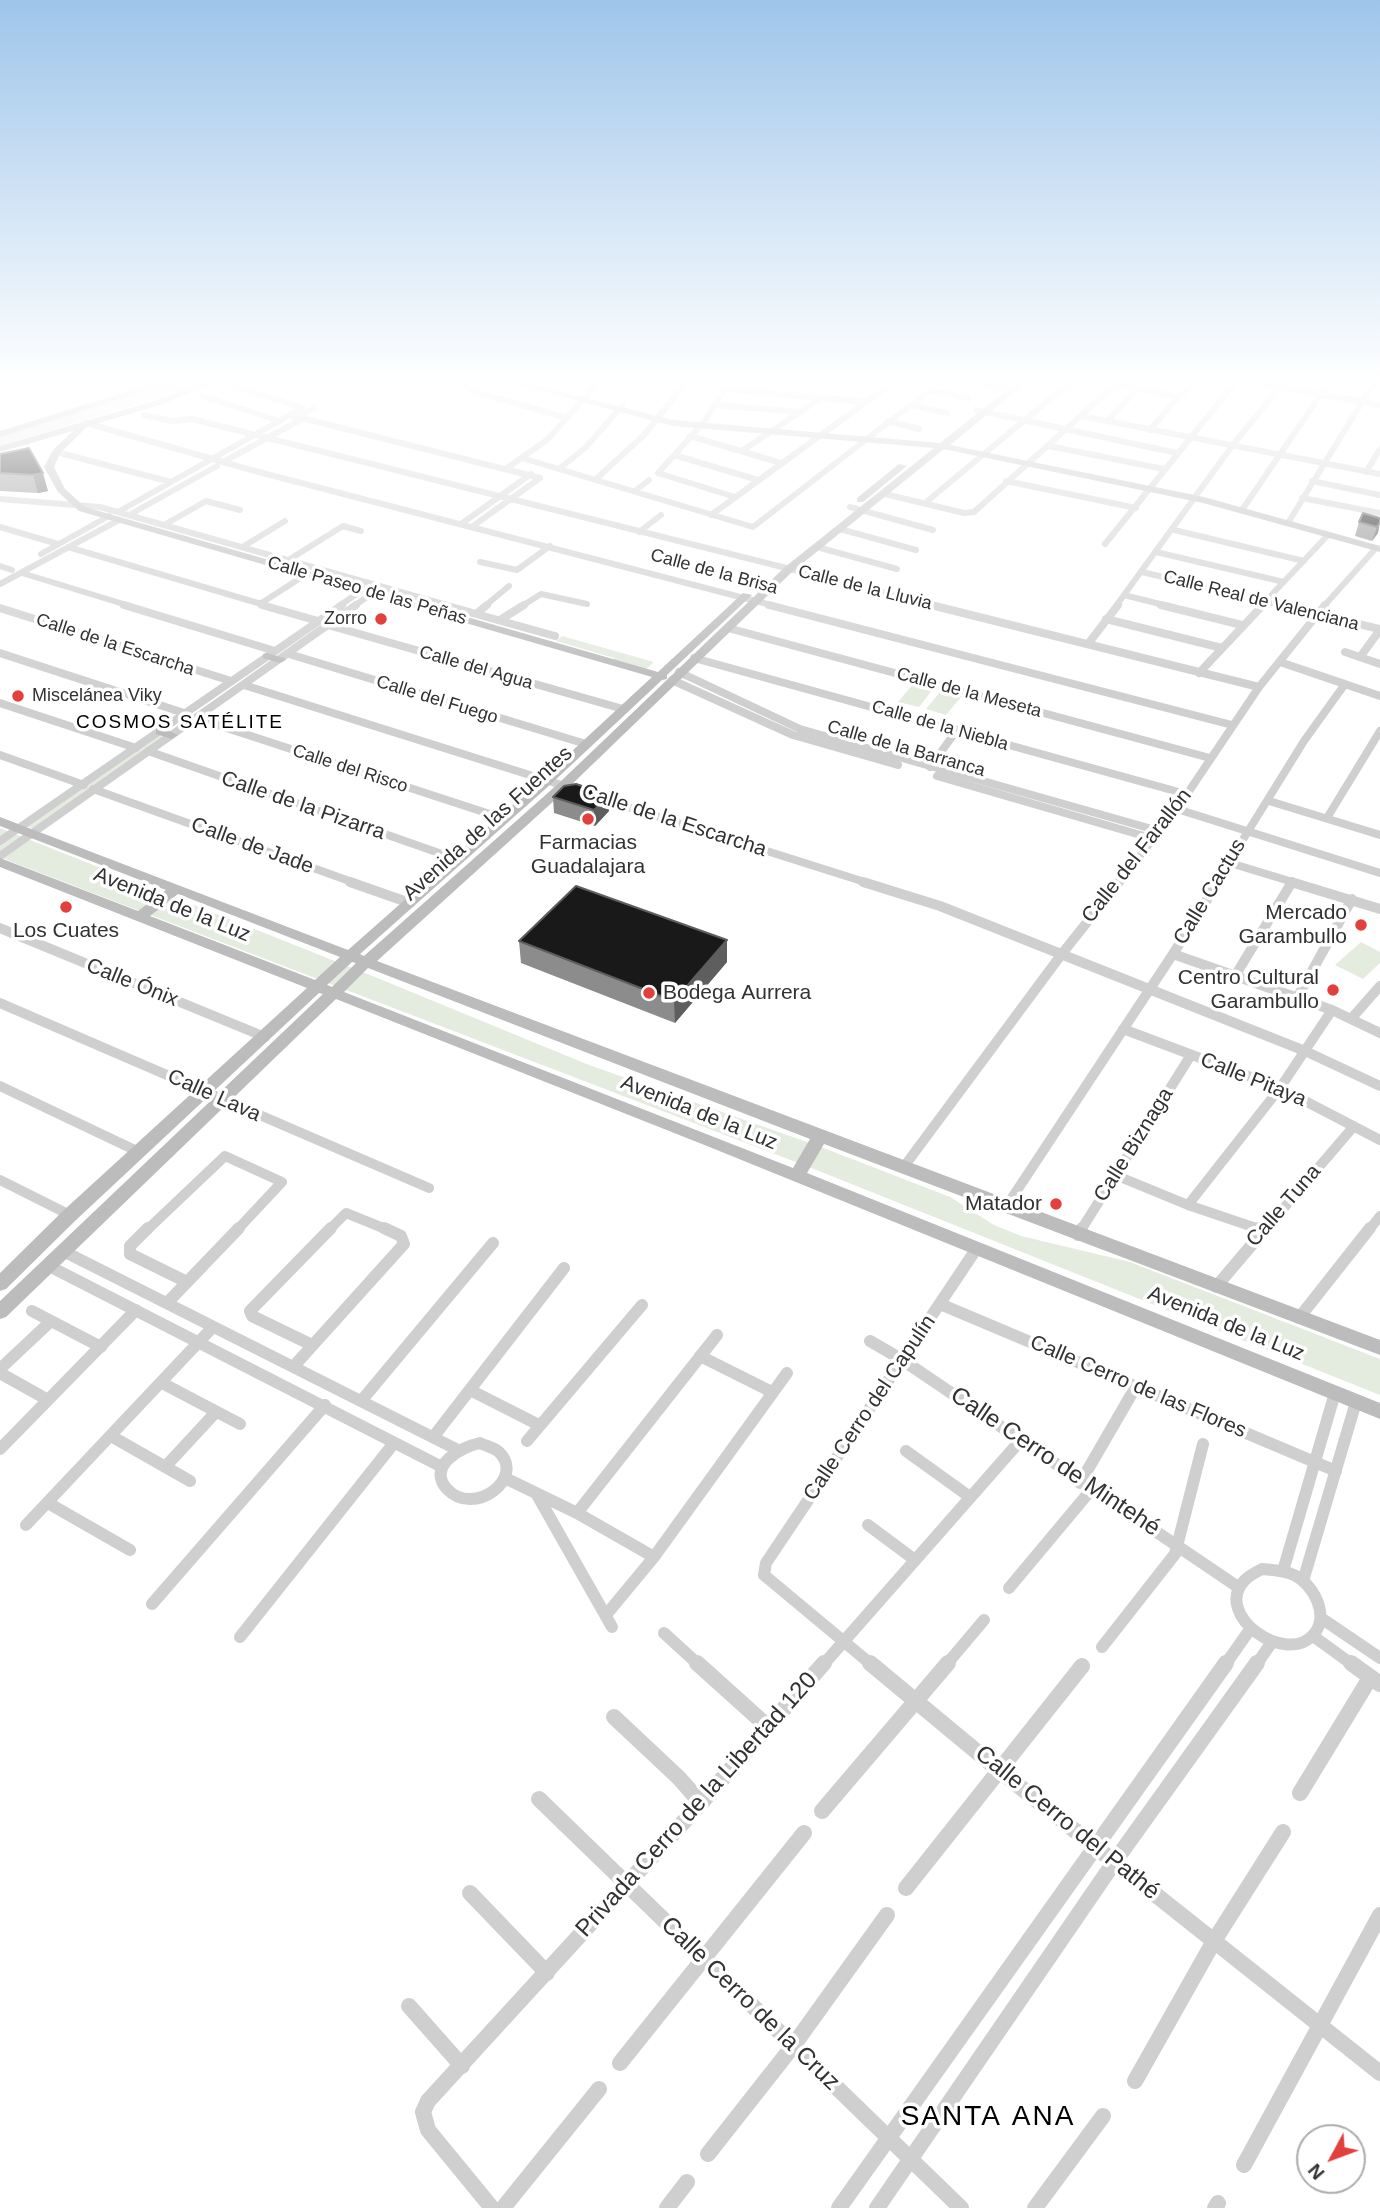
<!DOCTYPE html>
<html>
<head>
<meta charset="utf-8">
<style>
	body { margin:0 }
	#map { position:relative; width:1380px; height:2208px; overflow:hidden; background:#fff; font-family:Arial,sans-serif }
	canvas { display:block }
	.north { position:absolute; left:1296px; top:2124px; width:70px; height:70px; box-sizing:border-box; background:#fff; border:2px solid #adadad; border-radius:50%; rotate:229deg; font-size:19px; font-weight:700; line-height:28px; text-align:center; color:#323232 }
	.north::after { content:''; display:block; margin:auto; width:24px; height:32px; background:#e2403c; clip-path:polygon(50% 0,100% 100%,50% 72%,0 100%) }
</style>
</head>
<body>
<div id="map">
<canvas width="1380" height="2208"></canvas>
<div class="north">N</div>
</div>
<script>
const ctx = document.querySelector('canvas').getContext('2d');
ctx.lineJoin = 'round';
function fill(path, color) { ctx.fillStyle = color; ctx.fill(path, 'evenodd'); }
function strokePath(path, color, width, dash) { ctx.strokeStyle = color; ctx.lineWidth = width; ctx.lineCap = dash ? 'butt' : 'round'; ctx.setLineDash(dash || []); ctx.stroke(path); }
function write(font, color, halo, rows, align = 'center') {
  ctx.font = font + ' Arial,sans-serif'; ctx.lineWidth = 7; ctx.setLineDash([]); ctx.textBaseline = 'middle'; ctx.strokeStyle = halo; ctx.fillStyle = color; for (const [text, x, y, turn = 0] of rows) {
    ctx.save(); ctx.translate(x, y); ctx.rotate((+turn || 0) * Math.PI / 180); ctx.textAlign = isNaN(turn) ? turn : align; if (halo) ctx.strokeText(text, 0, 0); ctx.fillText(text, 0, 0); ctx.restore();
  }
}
fill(new Path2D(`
	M145 384H203L0 446V434Z
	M562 636 654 662 646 669 613 660 614 658 556 641Z
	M913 684 933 689 919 707 898 702Z
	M941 691 962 696 946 715 926 709Z
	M161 732 170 735 35 829 25 826Z
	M0 828 370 975 589 1065 821 1147 950 1197 994 1225 1021 1236 1130 1262 1380 1359V1395L814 1169 12 862 0 857Z
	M1361 942 1380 952V963L1363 979 1335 965Z`), '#e4ebdf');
strokePath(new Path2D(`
	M0 438 167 384`), '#cfdeed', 2);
strokePath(new Path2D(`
	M463 384 476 392 567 418
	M728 384 704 422 658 473 735 497
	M983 384 1003 388
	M1117 384 1178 397
	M1264 384 1380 405
	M726 389 867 402
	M929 390 968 398
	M202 396 280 421
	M715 405 801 412
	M910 405 947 413
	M976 410 1177 453
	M144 415 172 421 192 419 938 606
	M290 415 540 478
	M1082 416 1380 474
	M297 418 314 408
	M888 421 919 429
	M1107 421 1138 388
	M86 423 255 471 775 606
	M1150 430 1178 397 1194 384
	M690 436 781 463
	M1049 446 1164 469
	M742 451 822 397
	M56 452 171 482
	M674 455 758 480
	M522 458 753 527 938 384
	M223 462 302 419
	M507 468 547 440 597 384
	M560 468 585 448 622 406
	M1366 472 1380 449
	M596 479 644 435 685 384
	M1006 481 1136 508
	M1312 481 1380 495
	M635 491 649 480
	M885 494 964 513 974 512 1116 384
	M1302 498 1380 513
	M0 499 100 507 450 606
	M925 503 1068 384
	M850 507 933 530
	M1242 510 1328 384
	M118 512 302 408 228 384
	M129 515 217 466
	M711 515 891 384
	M1288 523 1373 384
	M461 524 531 474
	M164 525 206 501 240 510
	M473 526 540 478
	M0 527 58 544
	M840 529 916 550
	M1174 530 1304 561
	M639 532 661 515
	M1105 544 1234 384
	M244 546 285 521
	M68 547 268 606
	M817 547 897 569
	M1156 552 1284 582
	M41 554 109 516
	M290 559 343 526 361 531
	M480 562 517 570 550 546
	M0 566 12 570
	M1142 572 1285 606
	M22 573 130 606
	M0 584 119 520
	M1124 595 1168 606
	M260 604 308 573
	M339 606 364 589
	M354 606 374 592
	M485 606 509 586
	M522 606 541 594 587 604
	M1116 606 1232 446 1280 387
	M1261 606 1328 535
	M1324 606 1376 548`), '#cfcfcf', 6);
strokePath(new Path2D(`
	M124 605 275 651
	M262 605 318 621
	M444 605 555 636
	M769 605 1232 725
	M931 605 1259 687
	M1161 605 1242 625
	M1278 605 1380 629
	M0 608 231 681
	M477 613 487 605
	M1106 619 1222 648
	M500 620 524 605
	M328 625 623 709
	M728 628 1210 758
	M1088 644 1118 605
	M1345 652 1380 664
	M0 653 184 713
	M289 654 586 744
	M1360 657 1380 630
	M694 658 1186 794
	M1280 662 1380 696
	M679 672 800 729 1159 831
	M1199 673 1263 605
	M672 680 793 735 898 765
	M244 685 571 788
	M0 703 136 748
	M196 718 505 819
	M148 751 459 860
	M0 755 84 785
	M930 767 957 730
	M937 776 1151 838
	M93 789 355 883
	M596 797 868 883
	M1269 801 1380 835
	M1177 809 1380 873
	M1327 818 1380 731
	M0 841 342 605
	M0 856 356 605
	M1230 863 1296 883
	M1118 883 1177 809 1259 687 1325 605
	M1216 883 1304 741 1345 684`), '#cfcfcf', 8);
strokePath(new Path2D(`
	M350 882 410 903
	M863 882 940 906 1305 1051 1380 1086
	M1291 882 1380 909
	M0 928 265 1037
	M1173 954 1332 1010 1380 1033
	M1235 976 1292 882
	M1297 998 1352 899
	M0 1003 429 1188
	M1351 1019 1380 986
	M1123 1029 1280 1088 1380 1140
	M0 1086 139 1152
	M903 1168 1061 955 1119 882
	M1115 1175 1188 1205 1262 1230
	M0 1180 70 1215
	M1188 1205 1280 1088 1332 1010
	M1006 1207 1173 954 1218 882
	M147 1230 225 1156 282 1182 237 1230
	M329 1230 346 1213 388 1230
	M1081 1230 1191 1055
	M1265 1230 1354 1126
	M1369 1230 1380 1216`), '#cfcfcf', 10);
strokePath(new Path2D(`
	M148 1228 130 1246V1254L187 1282
	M1258 1228 1262 1230
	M1078 1235 1082 1228
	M63 1251 456 1449
	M49 1266 442 1467
	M1216 1287 1266 1228
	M167 1303 239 1228
	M940 1304 1336 1471
	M32 1311 101 1347
	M1299 1318 1370 1228
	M870 1341 901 1359 1238 1587
	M312 1345 252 1316 250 1311 331 1228
	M700 1356 772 1392
	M294 1366 404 1244 401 1236 384 1228
	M0 1369 51 1321
	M0 1373 48 1400
	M162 1383 240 1424
	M470 1390 539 1425
	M362 1400 493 1243
	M111 1436 190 1481
	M434 1436 564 1268
	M527 1441 642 1305
	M480 1443C486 1446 495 1448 499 1452 526 1478 474 1518 447 1489 426 1466 461 1447 480 1443Z
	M0 1449 136 1310
	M906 1451 970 1497
	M165 1467 216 1412
	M505 1478 577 1513 654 1557
	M1080 1483 1131 1395
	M536 1493 612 1627
	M48 1503 130 1550
	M577 1513 717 1335
	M26 1525 212 1328
	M868 1525 915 1560
	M1262 1569C1273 1570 1284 1570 1294 1575 1313 1584 1330 1615 1314 1634 1286 1667 1213 1615 1244 1581 1248 1576 1256 1572 1262 1569Z
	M1283 1571 1335 1393
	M1303 1581 1356 1402
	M1009 1588 1091 1490
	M152 1604 325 1405
	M606 1615 654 1557 787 1373
	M1321 1618 1380 1658
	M664 1633 699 1665
	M1313 1636 1353 1665
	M240 1637 394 1443
	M1102 1647 1175 1554 1203 1444
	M823 1665 1020 1441
	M872 1665 764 1575 766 1563 977 1248
	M946 1665 984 1620
	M1225 1665 1251 1628
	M1256 1665 1272 1642`), '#cfcfcf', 12);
strokePath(new Path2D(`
	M697 1663 767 1726
	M870 1663 1000 1771 1380 2073
	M1351 1663 1380 1684
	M614 1717 679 1778 701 1803
	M1300 1793 1370 1678
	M539 1799 961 2208
	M822 1811 948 1663
	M906 1888 1082 1666
	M470 1893 547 1973
	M409 2006 462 2066
	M620 2063 804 1833
	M1135 2081 1214 1941 1283 1832
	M708 2154 793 2046 887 1915
	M1244 2165 1380 1915
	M492 2208 428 2130 423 2112 428 2101 701 1803 824 1663
	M503 2208 599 2089
	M667 2208 687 2182
	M839 2208 1226 1663
	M877 2208 1115 1861 1257 1663
	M1035 2208 1103 2116
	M1215 2208 1218 2203`), '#cfcfcf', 16);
fill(new Path2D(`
	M152 384H166L0 437V431Z
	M200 384H213L157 406 88 426 60 453 54 467 65 489 85 507 658 672 743 593 752 595 667 675V679L662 680 552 783 360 954 364 956 559 783 785 567 934 448 673 426 515 384H530L673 420 940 443 1014 384H1024L950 445 1204 497 1380 546V552L1203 503 944 449 793 571 567 789 377 961 1380 1340V1355L824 1144 807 1173 1380 1403V1419L707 1146 336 999 6 1317 0 1319V1301L323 994 319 993 76 1220 6 1289 0 1291V1273L64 1210 307 988 0 867V858L138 911 166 890 0 826V817L348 950 544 777 652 677 79 511 58 492 44 467 53 450 73 431 0 452V446L151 402ZM178 894 340 957 315 980 150 916ZM352 962 356 963 332 987 327 985ZM368 968 810 1139 793 1168 344 992Z
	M899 464 907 466 863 502H857V498Z
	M267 653 284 658 286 660 280 663 263 658V654Z
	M160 727 178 735 172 739 156 734V728Z`), '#bcbcbc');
fill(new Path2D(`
	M29 448 48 491 38 493 0 491V454Z
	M1380 518 1378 533 1372 541 1355 536 1359 522Z
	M609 795V811L595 826 554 813 553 797Z
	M727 940V962L675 1023 521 963 519 941Z`), '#8c8c8c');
fill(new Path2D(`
	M43 473 48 491 38 493 33 475Z
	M1380 522 1378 533 1372 541 1377 527Z
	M609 795V811L595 826 594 810Z
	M727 940V962L675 1023 674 1001Z`), '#5e5e5e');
const building = new Path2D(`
	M29 448 43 473 33 475 0 473V454Z
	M1363 513 1380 518V522L1377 527 1359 522Z
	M576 784 609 795 594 810 553 797 564 786Z
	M576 886 727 940 674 1001 519 941Z`);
fill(building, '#191919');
strokePath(building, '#5e5e5e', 2);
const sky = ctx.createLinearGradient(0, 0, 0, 693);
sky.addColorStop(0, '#9ec5ea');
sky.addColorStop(0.55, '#fff');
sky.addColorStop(1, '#ffffff00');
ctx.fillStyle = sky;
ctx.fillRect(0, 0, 1380, 693);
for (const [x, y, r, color] of [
	[381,619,7,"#e2403c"],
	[18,696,7,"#e2403c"],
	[588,819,7,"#e2403c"],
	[66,907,7,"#e2403c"],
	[1361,925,7,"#e2403c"],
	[1333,990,7,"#e2403c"],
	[649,993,7,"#e2403c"],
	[1056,1204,7,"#e2403c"]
]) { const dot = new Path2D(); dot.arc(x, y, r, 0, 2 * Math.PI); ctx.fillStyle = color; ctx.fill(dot); strokePath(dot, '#fff', 2.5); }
write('18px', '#323232', '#fff', [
	["Calle de la Brisa",714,572,15],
	["Calle de la Lluvia",865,588,14],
	["Calle Paseo de las Peñas",367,591,16],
	["Calle Real de Valenciana",1261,601,14],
	["Calle de la Escarcha",115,645,18],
	["Calle del Agua",476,668,16],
	["Calle de la Meseta",969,693,15],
	["Calle del Fuego",437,700,17],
	["Calle de la Niebla",940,726,16],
	["Calle de la Barranca",906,749,16],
	["Calle del Risco",350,769,18]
]);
write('18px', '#323232', '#fff', [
	["Zorro",367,619],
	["Miscelánea Viky",32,696,"left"]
], 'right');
ctx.letterSpacing = '2px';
write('19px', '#000', '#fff', [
	["COSMOS SATÉLITE",180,723]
]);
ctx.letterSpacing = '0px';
write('21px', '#323232', '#fff', [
	["Calle de la Pizarra",303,806,19],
	["Calle de la Escarcha",674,821,18],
	["Avenida de las Fuentes",488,824,-42],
	["Calle de Jade",252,846,20],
	["Calle del Farallón",1137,856,-52],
	["Calle Cactus",1210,892,-59],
	["Avenida de la Luz",172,905,22],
	["Calle Ónix",132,983,22],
	["Calle Pitaya",1253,1080,22],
	["Calle Lava",214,1096,24],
	["Avenida de la Luz",699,1113,22],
	["Calle Biznaga",1134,1145,-58],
	["Calle Tuna",1284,1206,-49],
	["Avenida de la Luz",1226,1324,22],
	["Calle Cerro de las Flores",1138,1387,23],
	["Calle Cerro del Capulín",870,1408,-56]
]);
write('21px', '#323232', '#fff', [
	["Farmacias",588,843,"center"],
	["Guadalajara",588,867,"center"],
	["Mercado",1347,913],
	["Garambullo",1347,937],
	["Los Cuates",66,931,"center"],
	["Centro Cultural",1319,978],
	["Garambullo",1319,1002],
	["Bodega Aurrera",663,993,"left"],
	["Matador",1042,1204]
], 'right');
write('24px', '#323232', '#fff', [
	["Calle Cerro de Mintehé",1055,1462,34],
	["Privada Cerro de la Libertad 120",697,1805,-48],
	["Calle Cerro del Pathé",1067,1823,39],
	["Calle Cerro de la Cruz",750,2004,44]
]);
ctx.letterSpacing = '2px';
write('28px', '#000', '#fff', [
	["SANTA ANA",988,2117]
]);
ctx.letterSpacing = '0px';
</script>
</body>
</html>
